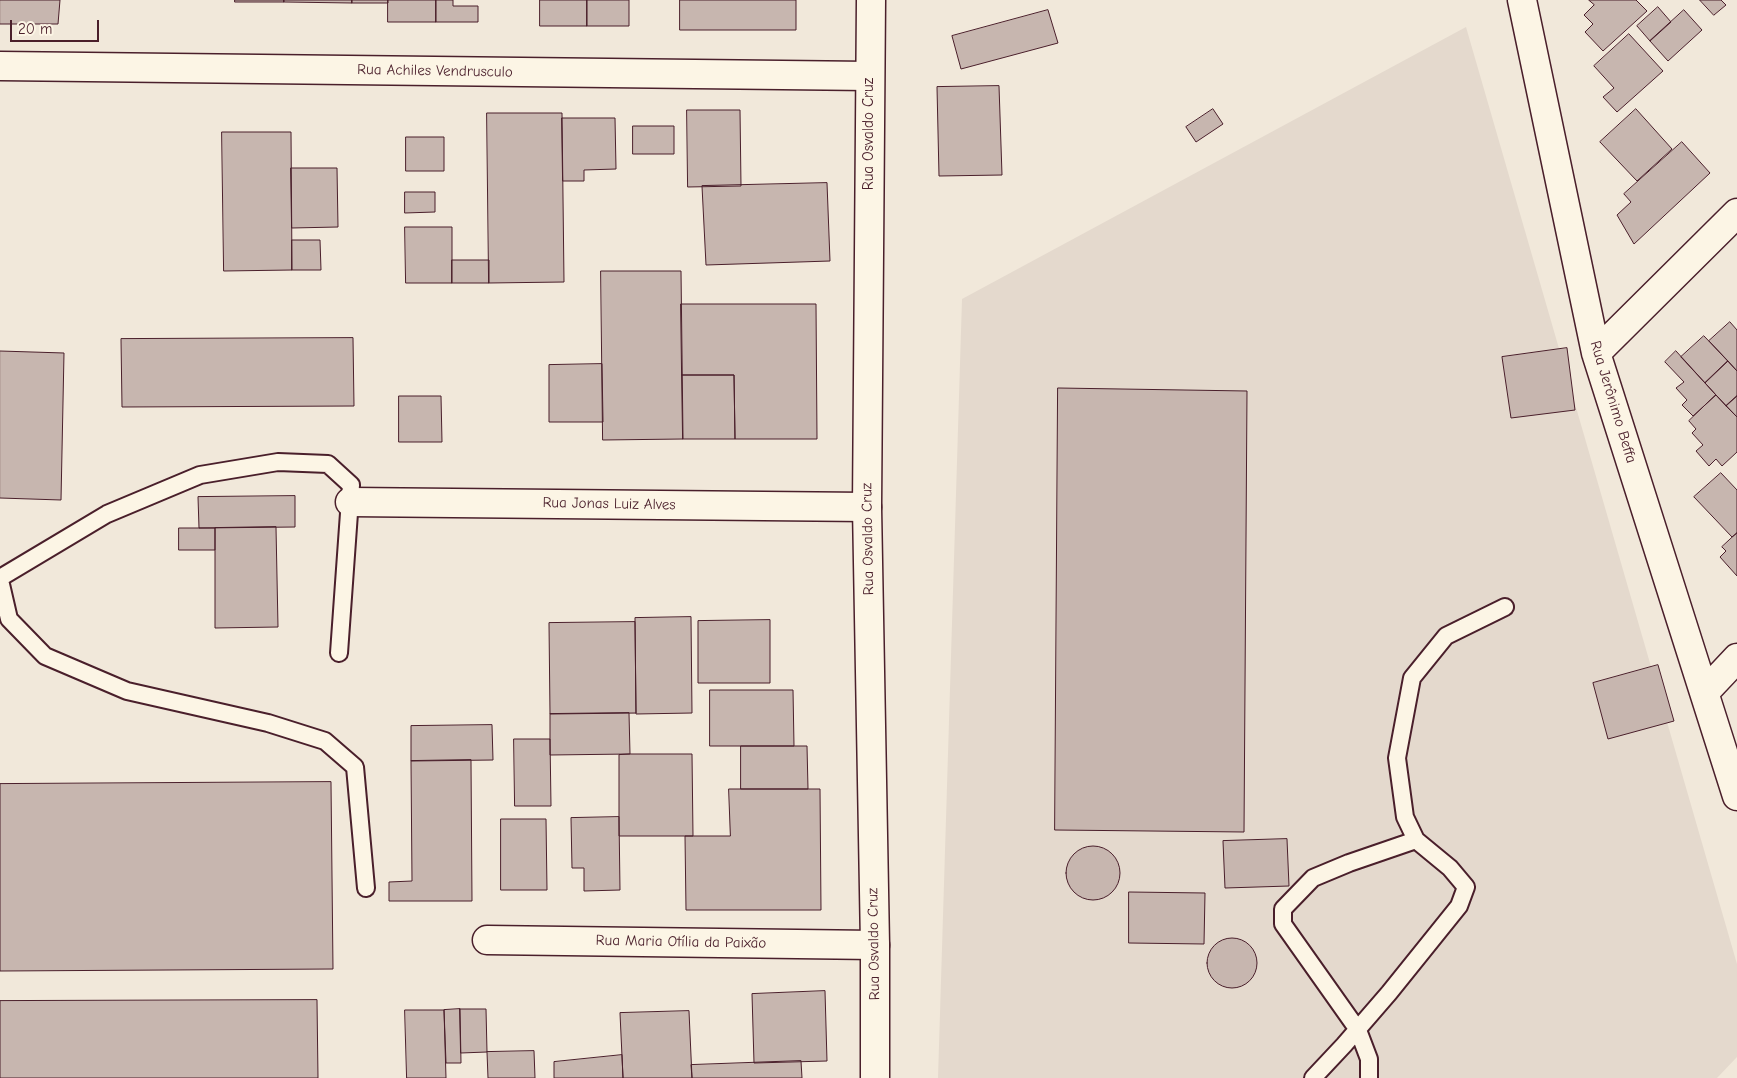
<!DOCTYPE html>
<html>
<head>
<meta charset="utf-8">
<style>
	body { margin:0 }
	#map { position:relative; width:1737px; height:1078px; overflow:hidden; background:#f1e8da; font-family:"Comic Neue",sans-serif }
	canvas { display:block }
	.scale { position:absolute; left:10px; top:20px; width:89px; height:22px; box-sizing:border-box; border:2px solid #4a1f2b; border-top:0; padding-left:6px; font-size:15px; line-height:18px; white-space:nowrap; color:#4a1f2b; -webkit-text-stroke:4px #fcf5e5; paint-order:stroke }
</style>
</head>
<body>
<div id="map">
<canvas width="1737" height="1078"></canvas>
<div class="scale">20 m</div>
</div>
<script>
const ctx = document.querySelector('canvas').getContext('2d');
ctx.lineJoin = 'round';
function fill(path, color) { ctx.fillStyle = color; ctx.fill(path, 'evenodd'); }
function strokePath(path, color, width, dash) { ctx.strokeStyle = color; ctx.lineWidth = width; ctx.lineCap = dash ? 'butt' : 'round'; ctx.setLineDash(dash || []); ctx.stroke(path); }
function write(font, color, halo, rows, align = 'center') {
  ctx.font = font + ' "Comic Neue",sans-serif'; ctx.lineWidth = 4.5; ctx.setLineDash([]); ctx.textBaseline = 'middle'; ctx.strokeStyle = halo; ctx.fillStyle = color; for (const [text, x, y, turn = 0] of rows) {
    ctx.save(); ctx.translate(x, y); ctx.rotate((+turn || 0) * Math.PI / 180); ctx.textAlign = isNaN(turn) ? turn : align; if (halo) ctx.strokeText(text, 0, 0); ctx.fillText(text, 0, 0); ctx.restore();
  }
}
fill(new Path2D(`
	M1466 27 1737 964V1057L1717 1078H938L962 299Z`), '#e4d9cd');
const building = new Path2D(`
	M0 0H60L58 24H0Z
	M235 0H284V2H235Z
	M284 0H352V3L284 2Z
	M352 0H388V3H352Z
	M388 0H436V22H388Z
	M436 0H453V6H478V22H436Z
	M540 0H587V26H540Z
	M587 0H629V26H587Z
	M680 0H796V30H680Z
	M1589 0H1636L1647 11 1603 51 1585 32 1593 24 1584 15 1594 5Z
	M1700 0H1721L1726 5 1714 15Z
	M1658 7 1671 22 1650 41 1637 26Z
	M1048 10 1058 43 961 69 952 36Z
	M1684 10 1702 30 1668 61 1650 41Z
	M1629 34 1663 71 1617 112 1603 97 1614 88 1594 66Z
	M999 86 1002 175 939 176 937 87Z
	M1213 109 1223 124 1196 142 1186 127Z
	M1636 109 1672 149 1637 181 1600 142Z
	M687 110H740L741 186 688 187Z
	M487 113H562L564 282 489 283Z
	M562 118H615L616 169 584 170V181H563Z
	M633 126H674V154H633Z
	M222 132H291L292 270 224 271Z
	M406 137H444V171H406Z
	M1682 142 1710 173 1634 244 1617 215 1631 202 1624 194Z
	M291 168H337L338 227 292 228Z
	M827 183 830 261 706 265 702 186Z
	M405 192H435V212L405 213Z
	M405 227H452V283H406Z
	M292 240H320L321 270H292Z
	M452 260H489V283H452Z
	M601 271H681L683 439 603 440Z
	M681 304H816L817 439H735L734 375H682Z
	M1730 322 1737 330V371L1709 341Z
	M1704 336 1728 361 1705 383 1681 357Z
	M353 338 354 406 122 407 121 339Z
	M1567 348 1575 410 1511 418 1502 357Z
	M0 351 64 353 61 500 0 498Z
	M1676 351 1716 395 1693 416 1682 405 1687 400 1676 388 1684 382 1665 362Z
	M1728 361 1737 371V396L1726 406 1705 383Z
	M602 364 603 422H549V365Z
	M682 375H734L735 439H683Z
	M1058 388 1247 391 1244 832 1055 830Z
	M1716 395 1737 417V452L1722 466 1716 459 1709 466 1696 451 1703 445 1692 433 1696 429 1689 421Z
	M399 396H441L442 442H399Z
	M1737 396V417L1726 406Z
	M1721 473 1737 490V533L1732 537 1694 497Z
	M295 496V527L199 528 198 497Z
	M276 527 278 627 215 628V528Z
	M179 528H215V550H179Z
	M1737 533V576L1720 557 1726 551 1722 547Z
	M691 617 692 713 636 714 635 618Z
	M770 620V683H698V621Z
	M635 622 636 713 550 714 549 623Z
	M1658 665 1674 721 1608 739 1593 683Z
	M710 690H793L794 746H710Z
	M629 713 630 754 550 755V714Z
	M492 725 493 760 411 761V726Z
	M514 739H550L551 806H515Z
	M741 746H807L808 789H741Z
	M630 754H692L693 836H619V755Z
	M471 760 472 901H389V882L412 881 411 761Z
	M331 782 333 969 0 971V784Z
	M729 789H820L821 910H686L685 836H730Z
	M619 817 620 890 584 891V868H572L571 818Z
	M501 819H546L547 890H501Z
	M1287 839 1289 886 1225 888 1223 841Z
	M1066 873a27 27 0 1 1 54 0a27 27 0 1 1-54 0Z
	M1129 892 1205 893 1204 944 1129 943Z
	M1207 963a25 25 0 1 1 50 0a25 25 0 1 1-50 0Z
	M825 991 827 1061 754 1063 752 994Z
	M317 1000 318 1078H0V1001Z
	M460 1009H486L487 1052 461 1053Z
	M460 1009 461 1063H446L444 1010Z
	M405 1010H444L446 1078H407Z
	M689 1011 692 1078H623L620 1013Z
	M534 1051 535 1078H488L487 1052Z
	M622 1055 623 1078H554V1062Z
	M801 1061 802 1078H692L691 1065Z`);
fill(building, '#c7b6af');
strokePath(building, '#4a1f2b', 1);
const service = new Path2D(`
	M0 578 107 514 200 475 278 462 328 464 351 485 339 653
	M0 580 9 619 45 656 127 691 268 723 325 741 355 767 366 888
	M1313 1078 1344 1045 1389 993 1459 906 1466 887 1450 868 1416 840 1405 817 1397 758 1412 678 1446 636 1505 607
	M1369 1078V1059L1358 1030 1283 924V909L1313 878 1349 863 1416 840`);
const minor = new Path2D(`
	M1522 0 1596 353 1737 796
	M0 66 869 76
	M1596 353 1737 213
	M350 502 867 507
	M1705 692 1737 658
	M487 940 875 945`);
const trunk = new Path2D(`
	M871 0 867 507 875 945V1078`);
strokePath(service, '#4a1f2b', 20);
strokePath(minor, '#4a1f2b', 31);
strokePath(trunk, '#4a1f2b', 31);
strokePath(service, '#fcf5e5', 16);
strokePath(minor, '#fcf5e5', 28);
strokePath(trunk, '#fcf5e5', 28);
write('15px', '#4a1f2b', '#fcf5e5', [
	["Rua Achiles Vendrusculo",435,71,1],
	["Rua Osvaldo Cruz",869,134,-90],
	["Rua Jerônimo Beffa",1613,402,73],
	["Rua Jonas Luiz Alves",609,504,1],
	["Rua Osvaldo Cruz",868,539,-91],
	["Rua Maria Otília da Paixão",681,942,1],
	["Rua Osvaldo Cruz",874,944,-91]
]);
</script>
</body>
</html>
